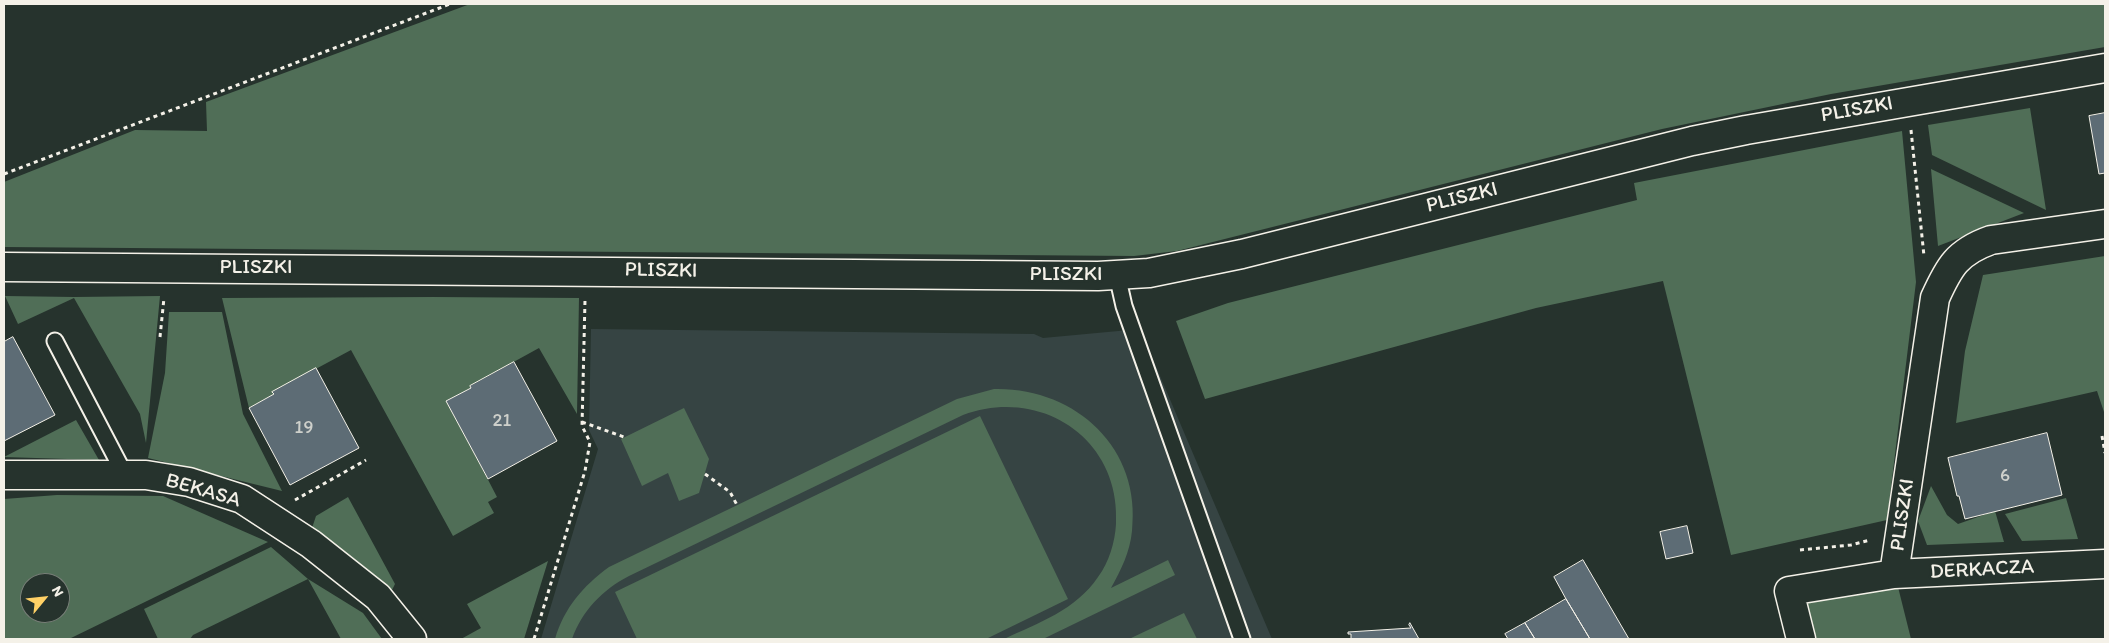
<!DOCTYPE html>
<html>
<head>
<meta charset="utf-8">
<style>
	body { margin:0 }
	#map { position:relative; width:2109px; height:643px; overflow:hidden; background:#26332d; font-family:Itim,sans-serif }
	canvas { display:block }
	.frame { position:absolute; inset:0; border:5px solid #f4f1e8; pointer-events:none }
	.north { position:absolute; left:20px; top:573px; width:50px; height:50px; box-sizing:border-box; background:#26332d; border:1px solid #787f78; border-radius:50%; rotate:62deg; font-size:14px; font-weight:700; line-height:20px; text-align:center; color:#f4f1e8 }
	.north::after { content:''; display:block; margin:auto; width:18px; height:22px; background:#ffd166; clip-path:polygon(50% 0,100% 100%,50% 72%,0 100%) }
</style>
</head>
<body>
<div id="map">
<canvas width="2109" height="643"></canvas>
<div class="frame"></div>
<div class="north">N</div>
</div>
<script>
const ctx = document.querySelector('canvas').getContext('2d');
ctx.lineJoin = 'round';
function fill(path, color) { ctx.fillStyle = color; ctx.fill(path, 'evenodd'); }
function strokePath(path, color, width, dash) { ctx.strokeStyle = color; ctx.lineWidth = width; ctx.lineCap = dash ? 'butt' : 'round'; ctx.setLineDash(dash || []); ctx.stroke(path); }
function write(font, color, halo, rows, align = 'center') {
  ctx.font = font + ' Itim,sans-serif'; ctx.lineWidth = 5; ctx.setLineDash([]); ctx.textBaseline = 'middle'; ctx.strokeStyle = halo; ctx.fillStyle = color; for (const [text, x, y, turn = 0] of rows) {
    ctx.save(); ctx.translate(x, y); ctx.rotate((+turn || 0) * Math.PI / 180); ctx.textAlign = isNaN(turn) ? turn : align; if (halo) ctx.strokeText(text, 0, 0); ctx.fillText(text, 0, 0); ctx.restore();
  }
}
fill(new Path2D(`
	M591 329 1034 334 1043 338 1140 329 1272 639H541L598 449 589 430Z`), '#364443');
fill(new Path2D(`
	M470 4H2105V47L1831 94 1662 129 1177 251 1134 256 4 247V182L135 130 207 131 206 102Z
	M2030 108 2046 210 1932 155 1928 125Z
	M1902 131 1916 282 1887 520 1731 555 1663 281 1536 308 1205 399 1176 321 1228 303 1637 200 1634 183Z
	M1931 169 2024 213 1938 246Z
	M2105 256V415L2097 391 1956 423 1965 351 1983 275Z
	M5 296 74 297 160 296 146 443 140 414 74 298 18 324Z
	M433 297 579 298 577 414 539 348 470 386 471 388 447 401 497 497 488 502 494 513 453 536 351 350 273 392 274 394 249 408 222 298Z
	M169 312H222L243 414 282 491 148 458 165 373Z
	M994 389C1074 387 1142 447 1132 531 1130 552 1121 570 1111 588L1168 560 1175 575 1043 639H1004C1038 623 1076 610 1098 577 1109 562 1115 542 1116 524 1121 439 1041 386 963 415L629 576C602 590 582 611 572 639H555C564 608 583 586 609 567L957 399Z
	M684 408 709 459 699 493 679 501 668 473 642 486 621 439Z
	M980 416 1068 599 986 639H637L615 592Z
	M76 420 99 460 4 457Z
	M1931 486 1947 515 1958 524 1995 511 2004 542 1927 545 1918 521Z
	M57 495 163 496 268 542 69 639H4V499ZM30 583H60V613H30Z
	M348 497 395 584 392 590 312 528 316 516Z
	M2066 498 2078 539 2022 541 2005 514Z
	M271 547 308 579 363 613 382 639H341L308 579 193 635 190 639H158L144 609Z
	M548 561 524 639H461L481 628 467 604Z
	M1898 587 1911 639H1810L1802 589Z
	M1184 613 1197 639H1129Z`), '#506e57');
const building = new Path2D(`
	M2105 113V173L2099 174 2089 116Z
	M13 337 55 415 4 441V342Z
	M514 362 557 441 488 479 446 401 471 388 470 386Z
	M316 368 359 448 290 485 249 408 274 394 272 392Z
	M2047 433 2062 495 1965 519 1959 496H1957L1948 458Z
	M1687 526 1693 553 1666 559 1660 532Z
	M1583 560 1629 639H1590L1566 599 1554 577Z
	M1566 599 1590 639H1535L1525 623Z
	M1410 623 1419 639H1351V634H1348V632L1411 628 1409 625Z
	M1525 623 1535 639H1508L1505 634Z`);
fill(building, '#5d6c75');
strokePath(building, '#f4f1e8', 1);
const lane = new Path2D(`
	M1117 275 1124 306 1242 639
	M55 341 125 475`);
const street = new Path2D(`
	M4 475H146L189 482 242 499 311 544 378 597 412 639
	M1894 574 1935 298C1949 267 1957 252 1991 240L2105 224
	M1801 639 1789 591 1894 574 2105 564`);
const secondary = new Path2D(`
	M4 267 1098 276 1149 273 1242 254 1692 141 1746 130 2105 68`);
strokePath(lane, '#f4f1e8', 19);
strokePath(street, '#f4f1e8', 31);
strokePath(secondary, '#f4f1e8', 31);
strokePath(new Path2D(`
	M1911 130 1924 256
	M4 174 450 4
	M160 337 164 298
	M582 422 624 437
	M2102 436 2105 453
	M705 474 730 492 737 505
	M295 500 366 460
	M1800 550 1851 545 1870 540
	M534 639 585 471 590 442 582 426 585 300`), '#f4f1e8', 3, [4, 4]);
strokePath(lane, '#26332d', 15);
strokePath(street, '#26332d', 28);
strokePath(secondary, '#26332d', 28);
write('19px', '#ced0cb', null, [
	["21",502,421],
	["19",304,428],
	["6",2005,476]
]);
write('21px', '#f4f1e8', '#26332d', [
	["PLISZKI",1857,110,-10],
	["PLISZKI",1462,198,-14],
	["PLISZKI",256,268],
	["PLISZKI",661,271,1],
	["PLISZKI",1066,275],
	["BEKASA",203,491,16],
	["PLISZKI",1903,515,-82],
	["DERKACZA",1982,570,-3]
]);
</script>
</body>
</html>
